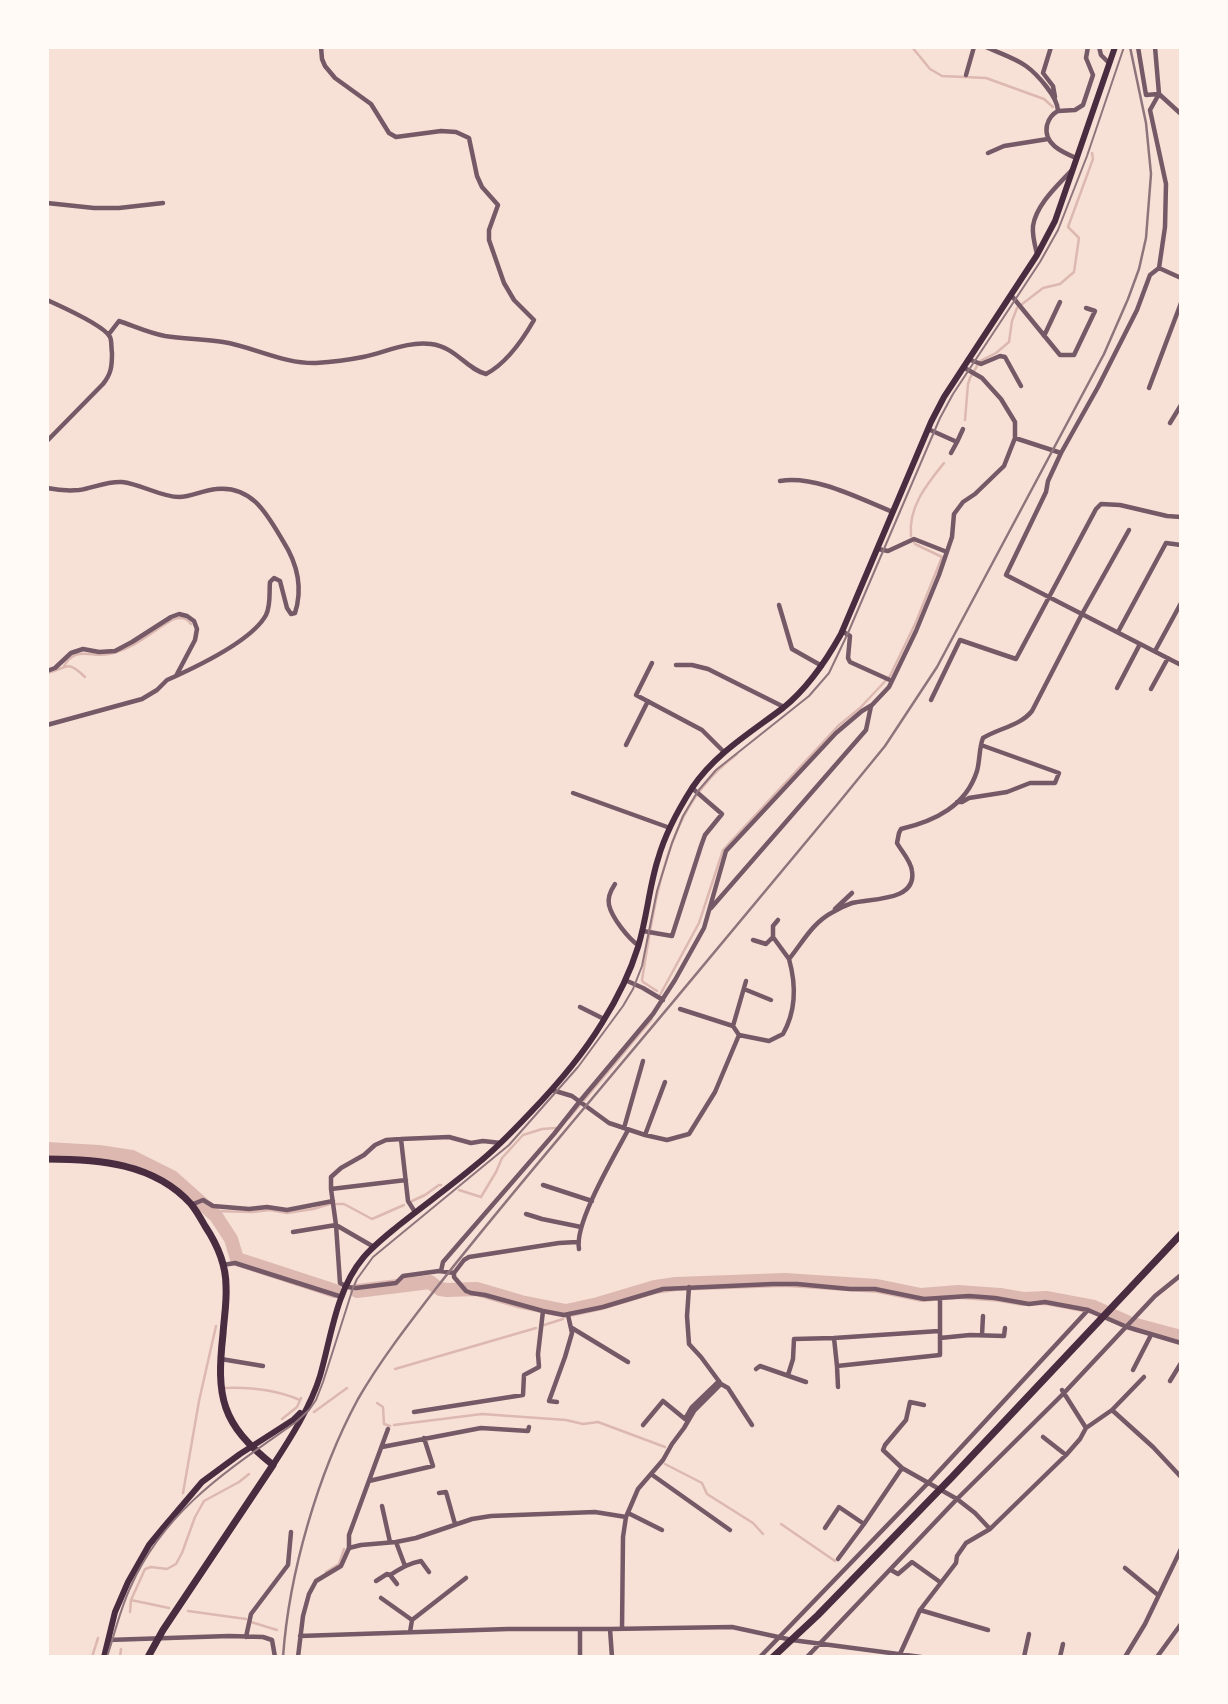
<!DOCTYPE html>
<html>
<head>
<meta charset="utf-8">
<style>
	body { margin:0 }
	#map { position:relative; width:1228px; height:1704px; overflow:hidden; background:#f7e1d7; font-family:"Source Sans 3",sans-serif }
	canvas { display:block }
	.frame { position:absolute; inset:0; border:49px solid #fffaf5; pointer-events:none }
</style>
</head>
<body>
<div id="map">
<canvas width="1228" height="1704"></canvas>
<div class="frame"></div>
</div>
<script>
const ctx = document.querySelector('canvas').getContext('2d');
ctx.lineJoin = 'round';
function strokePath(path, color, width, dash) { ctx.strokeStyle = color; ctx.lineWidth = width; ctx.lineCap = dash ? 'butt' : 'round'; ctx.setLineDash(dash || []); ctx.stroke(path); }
strokePath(new Path2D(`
	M912 47 930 69 942 76 986 78 1044 99 1053 107
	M965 420 968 384 970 378 980 361 996 353 1009 342 1012 321 1017 308 1043 288 1060 284 1074 272 1079 238 1068 227 1093 159 1092 153
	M911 536C908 507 927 484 944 463
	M64 666C76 645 91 658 109 654 133 650 153 630 174 619 181 617 187 618 191 624
	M47 673C68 669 65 658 85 677
	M657 991 643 982 642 980C652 918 662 838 702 788 712 775 724 764 737 754
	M660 995 699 923 723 850 838 726 860 708 890 676 916 622 942 557 915 544 914 542
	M569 1118 652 1019
	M459 1190 481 1197 496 1172 502 1158 523 1135 542 1129 556 1128
	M412 1201 425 1195 439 1185H441
	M335 1204H344L372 1219 404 1205
	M212 1211 252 1212 270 1210 287 1213 313 1209 330 1204
	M544 1325 563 1319
	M395 1369 536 1328
	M225 1388C251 1387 276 1390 300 1400
	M377 1403 383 1407 384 1424 390 1426
	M314 1412 347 1388
	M282 1419 297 1407 301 1398
	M394 1425 482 1414 566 1420 583 1424 598 1422 665 1447
	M665 1464 702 1483 707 1494 753 1523 763 1534
	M183 1493 199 1401 216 1326
	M781 1524 835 1561
	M326 1572 339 1564 344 1549
	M131 1600 169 1608
	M188 1611 246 1619
	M130 1612 131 1600 145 1569 151 1567 167 1569 176 1564 182 1553 195 1517 204 1501 239 1482 249 1474
	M251 1622 277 1630
	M92 1657 98 1638
	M120 1657 121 1649`), '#dcb8b0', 2.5);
strokePath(new Path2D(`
	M47 1149 99 1152 132 1157 172 1177 216 1216 231 1239 237 1259 335 1291
	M440 1289 447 1290 477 1289 521 1302 566 1311 598 1304 655 1287 676 1284 785 1280 877 1286 921 1295 958 1292 1000 1295 1023 1299 1046 1298 1094 1307 1127 1322
	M357 1291 430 1282 435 1286
	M1136 1325 1181 1337`), '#dcb8b0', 14);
strokePath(new Path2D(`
	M986 47C999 53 1015 58 1026 66 1037 74 1058 97 1058 111 1052 114 1049 118 1047 125 1043 144 1062 152 1076 158
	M1051 47 1043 73 1053 86 1055 97
	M1099 47 1101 55 1109 63
	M1138 47 1146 95 1158 94
	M966 75 974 47
	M1159 94 1181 114
	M1058 111 1075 110 1083 105 1093 75 1086 58 1088 47
	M988 153 1004 146 1048 139
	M47 203 94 208H119L163 203
	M1037 254C1035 246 1032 235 1033 226 1036 205 1057 186 1071 171
	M1159 268 1181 278
	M1011 295 1060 355H1074L1095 311 1086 308
	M47 300C60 306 104 325 110 337 112 341 111 348 112 353 112 367 111 374 103 384L47 441
	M109 334 119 321C134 326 149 333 165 336 184 339 204 339 223 342 254 347 284 364 316 363 332 362 348 360 363 357 386 352 408 341 431 344 456 347 466 369 486 374 507 363 522 341 534 320L514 300 504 283 489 240V230L498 205 482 187 477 176 469 138 456 132 441 131 396 137 389 133 371 104 335 78 325 66 322 59 321 47
	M1044 336 1060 302
	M968 359 981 364 1000 356 1005 357 1021 386
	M963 367 982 378 1001 399 1015 422V438
	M1149 388 1181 303
	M1170 423 1181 405
	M928 429 957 442 963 429
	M951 453 957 442
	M1061 453 1048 481 1046 492 1006 575 1181 665
	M780 481C816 475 860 499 893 512
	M47 488C57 490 69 491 79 490 93 488 107 481 122 482 141 484 161 497 179 497 191 497 204 490 216 489 252 485 267 514 283 541 297 563 303 588 295 613L291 614 287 608 280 581 274 578 270 582C269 592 271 605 266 615 253 639 200 665 176 676
	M878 549 888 551 914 539 947 552
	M779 605 792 649 822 666
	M842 631 850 636 848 658 850 662 892 681
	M1118 632 1166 543 1181 545
	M1155 651 1181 603
	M652 663 636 695 702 730 724 752
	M676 665H692L708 669 784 707
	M47 671 55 668 71 653 83 649 99 652 115 651 132 642 171 617 179 614 187 616 194 621 197 629 195 640 176 676 167 680 157 690 142 699 47 725
	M1117 688 1140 644
	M1151 689 1168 658
	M931 700 960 640 1016 659 1096 509 1101 504 1120 505 1167 516 1181 517
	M626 745 648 701
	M573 793 670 828
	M957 802H962L969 798 1007 792 1030 783H1055L1059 773 981 745
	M615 884C611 890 607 897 609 905 612 918 628 938 639 946
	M711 908 866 730 871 706
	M835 909 852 893
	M778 920 773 926V937L789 959
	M643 931 672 936 701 846 705 835 722 814 692 788
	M753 940 766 944 773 937
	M625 980 643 988 663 1000
	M744 989 771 1000
	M580 1007 604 1019
	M680 1009 733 1026 739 1035
	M733 1026 746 981
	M552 1090 572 1096 609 1123 645 1135 667 1140 689 1134 715 1092 739 1035 769 1041 783 1034C796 1011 796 984 789 959 803 942 812 923 833 912 838 909 846 905 852 903 870 898 917 902 912 871 911 861 902 852 897 843L899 833 901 829C935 821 966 806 977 771 980 760 979 748 983 738 999 728 1020 726 1032 711L1082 614 1129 530
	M624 1128 643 1061
	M645 1135 665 1082
	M543 1185 592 1201
	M331 1189 406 1180
	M191 1205 203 1200 213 1206 249 1209 267 1207 287 1210 333 1201
	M415 1212 408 1201 401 1139 449 1137 471 1143 483 1141 501 1143
	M526 1214 542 1219 581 1227
	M293 1232 336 1225 340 1283 347 1287 356 1288 396 1283 403 1276 439 1271 454 1273
	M374 1247 336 1225 331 1189V1177L341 1168 364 1155 375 1145 386 1140 401 1139
	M579 1249C574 1223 615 1155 628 1130
	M223 1265 235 1263 342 1297
	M441 1271 443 1262 554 1134 580 1101 653 1014 675 980 704 928 726 851 836 733 862 711 872 705 889 687 916 631 939 575 952 537 954 514 963 502 975 494 1004 466 1015 438 1061 453 1098 387 1137 310 1150 275 1159 268 1165 227 1166 184 1150 110 1159 94 1155 47
	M454 1273V1277L466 1291 471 1293 485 1295 543 1311 564 1315 603 1307 663 1289 773 1284H797L850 1289H875L924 1299 969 1296 995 1298 1029 1304 1045 1302 1088 1310 1127 1327 1181 1343
	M454 1273 464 1260 469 1257 559 1243 577 1242
	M689 1287 687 1316 689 1344 701 1357 721 1384 728 1388 752 1425
	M572 1328 628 1362
	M939 1331 834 1338 837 1366 940 1355V1298
	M982 1335 983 1316
	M940 1338 970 1335 1004 1336 1005 1328
	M221 1359 263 1366
	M837 1366 838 1387
	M756 1369 760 1366 806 1382
	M1133 1370 1151 1335
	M788 1375 793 1359 794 1339 834 1338
	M1170 1381 1181 1363
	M1062 1390 1086 1428
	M557 1402 549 1401 565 1357 572 1333 568 1315
	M1112 1410 1144 1377
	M414 1412 523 1395 524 1375 539 1367 538 1354 543 1311
	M643 1425 663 1401 685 1419 692 1407 719 1381
	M1043 1437 1066 1455
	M382 1447 481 1428 528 1431 529 1427
	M902 1468 883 1450 885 1445 906 1420 910 1402 924 1405
	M651 1474 730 1530
	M369 1481 433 1466 424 1438
	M439 1493 446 1492 455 1524
	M382 1506 390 1542
	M628 1513 662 1530
	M626 1517 638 1489 663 1460 672 1444 684 1428 694 1411 721 1384
	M825 1528 839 1507 864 1524
	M396 1542 405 1566
	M349 1548V1535L388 1429
	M838 1559 864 1524 902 1468 957 1499 975 1513 990 1529
	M1125 1568 1158 1595
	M891 1570 898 1574 912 1562 940 1582
	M390 1575 397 1584
	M376 1581 387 1574 390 1575C400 1569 409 1563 421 1561L429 1572
	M381 1598 412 1620
	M920 1610 988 1630
	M610 1629 612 1657
	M410 1632 412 1620 466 1578
	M300 1636 508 1629H610L732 1627 792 1640 921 1657
	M246 1637 251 1614 288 1565 291 1532
	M108 1640 229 1636 263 1637 272 1640 275 1657
	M900 1654 920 1610 956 1563 957 1556 966 1543 990 1529 1066 1455 1080 1439 1086 1428 1112 1410 1153 1447 1181 1477
	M298 1657 303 1616 309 1594 316 1581 341 1566 349 1548 361 1545 396 1542 416 1538 472 1519 491 1516 595 1512 626 1517 623 1537 622 1629
	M580 1657V1629
	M760 1657 928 1483 1088 1310
	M807 1657 957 1499 1064 1393 1155 1296 1181 1275
	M1024 1657 1029 1634
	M1060 1657 1063 1644
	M1125 1657 1145 1624 1181 1549
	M1157 1657 1181 1624`), '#755966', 4.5);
strokePath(new Path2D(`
	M273 1465C290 1439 311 1406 320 1376 331 1338 336 1290 363 1258 373 1246 386 1236 398 1226 424 1205 451 1186 477 1164 496 1149 513 1131 530 1113 557 1085 582 1056 602 1023 617 999 630 973 638 947 647 918 649 887 658 859 665 834 678 810 692 788 716 753 750 733 783 708 808 688 826 661 841 634L931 422 944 397 1037 255 1055 221 1115 47
	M104 1657 115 1612 128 1582 149 1545 163 1528 202 1482 240 1454 293 1420 300 1413`), '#4a2c40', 6);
strokePath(new Path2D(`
	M47 1159C98 1159 154 1163 191 1204 196 1210 201 1219 205 1226 217 1244 226 1265 226 1286 227 1302 224 1318 223 1334 216 1397 221 1424 273 1465L163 1630 148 1657`), '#4a2c40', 7);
strokePath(new Path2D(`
	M773 1657 818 1615 953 1476 1181 1234`), '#4a2c40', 7);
strokePath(new Path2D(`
	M107 1657C115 1633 120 1609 131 1586 166 1508 230 1469 296 1422L309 1410 316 1400 323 1382 353 1288 357 1279 373 1257 509 1145 578 1067 623 1006 633 989 642 966 657 891 672 843 683 816 698 791 716 770 809 696 829 673 848 633 940 418 953 394 1040 262 1058 230 1087 156 1124 47`), '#8f747c', 2);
strokePath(new Path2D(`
	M283 1657C289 1573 318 1473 358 1399 380 1361 407 1326 434 1291 483 1228 534 1168 585 1107 669 1007 753 906 836 806L885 746 937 667 1104 354 1128 299 1139 269 1146 238 1151 174 1146 123 1130 47`), '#8f747c', 2.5);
</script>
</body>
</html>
